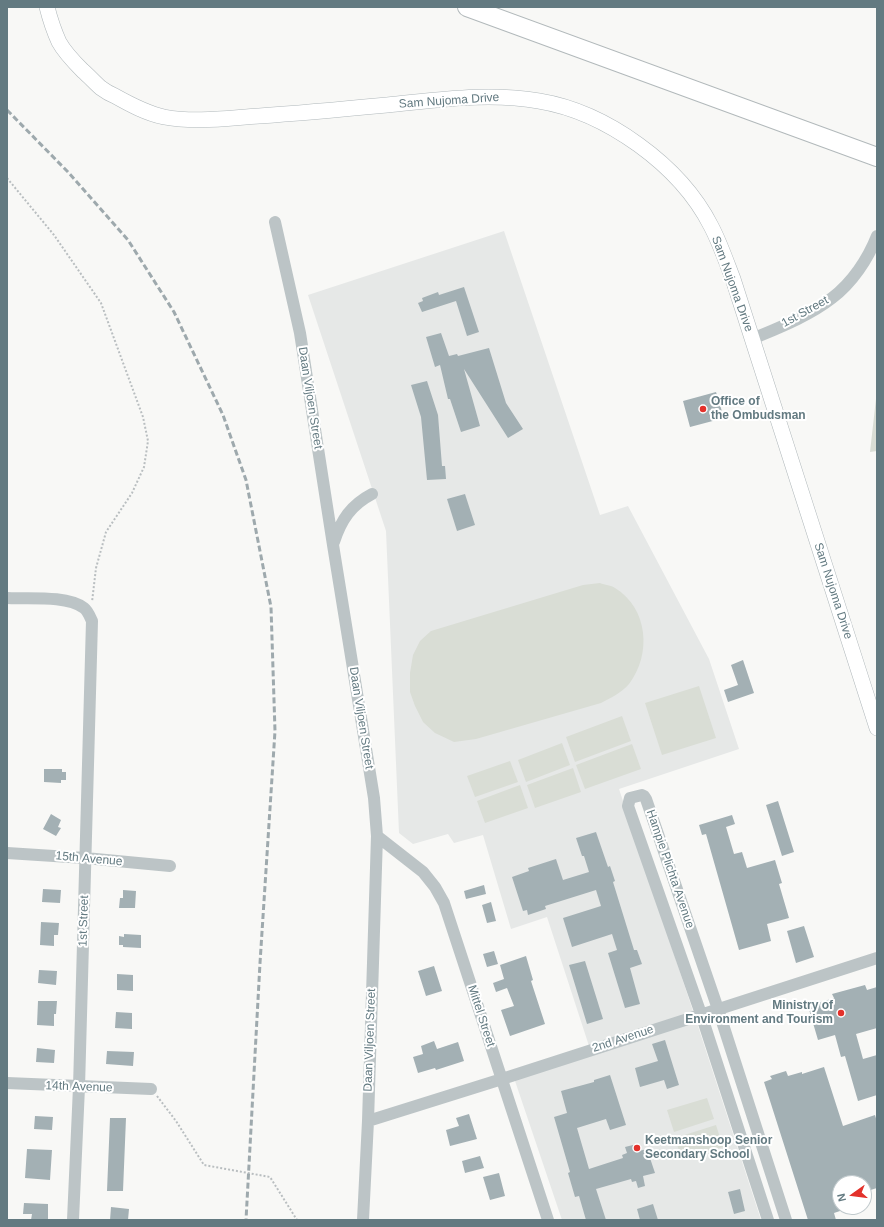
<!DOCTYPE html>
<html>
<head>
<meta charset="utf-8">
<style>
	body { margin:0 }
	#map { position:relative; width:884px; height:1227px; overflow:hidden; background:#f8f8f6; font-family:Arial,sans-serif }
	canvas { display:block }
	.frame { position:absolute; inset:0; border:8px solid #637a81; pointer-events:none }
	.north { position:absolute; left:832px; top:1175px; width:40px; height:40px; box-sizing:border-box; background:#fff; border:1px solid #c1cacd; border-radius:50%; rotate:256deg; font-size:11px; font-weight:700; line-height:16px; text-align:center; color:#637a81 }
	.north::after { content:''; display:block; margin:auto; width:14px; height:18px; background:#e3312b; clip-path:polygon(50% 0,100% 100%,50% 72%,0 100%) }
</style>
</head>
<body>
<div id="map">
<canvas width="884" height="1227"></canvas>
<div class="frame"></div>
<div class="north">N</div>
</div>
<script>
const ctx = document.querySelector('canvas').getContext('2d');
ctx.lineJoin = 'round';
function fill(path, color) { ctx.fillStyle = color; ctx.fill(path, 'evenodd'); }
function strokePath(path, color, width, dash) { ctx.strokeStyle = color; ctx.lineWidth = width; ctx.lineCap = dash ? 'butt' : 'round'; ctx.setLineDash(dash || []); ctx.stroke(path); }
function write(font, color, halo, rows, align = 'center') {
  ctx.font = font + ' Arial,sans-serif'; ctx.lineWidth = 4; ctx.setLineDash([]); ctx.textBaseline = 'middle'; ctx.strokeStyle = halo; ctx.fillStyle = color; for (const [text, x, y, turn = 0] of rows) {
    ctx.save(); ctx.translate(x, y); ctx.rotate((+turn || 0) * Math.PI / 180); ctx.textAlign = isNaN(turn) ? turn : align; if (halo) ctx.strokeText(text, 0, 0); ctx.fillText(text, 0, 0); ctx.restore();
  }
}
fill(new Path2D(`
	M504 231 600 515 628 506 709 659 739 749 619 789 695 1017 761 1220H562L513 1075 590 1049 547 917 511 929 483 835 454 843 448 834 413 844 399 833 386 531 308 295Z`), '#e6e8e7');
fill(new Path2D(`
	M877 390V451L870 452Z
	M600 583C605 585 611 585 615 588 648 608 652 654 629 684 622 692 611 698 601 703L476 739 454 742 435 733 423 722 415 706 410 692V673L413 655 420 641 431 631 583 585Z
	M699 686 716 738 662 755 645 703Z
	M622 716 631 741 575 762 566 737Z
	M562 743 570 765 526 782 518 760Z
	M632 744 641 769 585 789 576 765Z
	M510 761 518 782 475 797 467 776Z
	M573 768 581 792 535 808 527 785Z
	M520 785 528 808 485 823 477 801Z
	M707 1098 714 1119 674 1132 667 1110Z
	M716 1125 723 1147 682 1160 675 1138Z`), '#d9ddd5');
fill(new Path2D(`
	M464 287 479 332 467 336 456 301 422 312 418 303 423 301 422 298 438 292 439 295Z
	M441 333 449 356 457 354 458 356 489 348 506 403 523 429 508 438 464 369 480 426 461 432 450 399H448L440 365 435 367 426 337Z
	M427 381 438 415 442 466H445L446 479 427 480 421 417 411 385Z
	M716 392 724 418 690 427 683 401Z
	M465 494 475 525 457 531 447 499Z
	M743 660 754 693 728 702 724 690 738 685 731 665Z
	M44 769H62V772H66V780H61V783L44 782Z
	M778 801 794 852 782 856 766 805Z
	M51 814 61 820 58 827 61 828 56 836 43 829Z
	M732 815 735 824 726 827 734 854 742 852 747 868 775 860 782 883 779 884 789 918 767 924 771 941 739 950 706 834 702 835 699 825Z
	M596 832 608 867 610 866 615 881 613 882 634 950H637L642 964 630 968 640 1004 625 1008 608 953 617 950 612 934 572 947 563 918 601 906 596 890 545 906 546 909 528 915 527 910 523 911 512 877 529 871 528 868 556 859 563 880 589 872 584 856H582L576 838Z
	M484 885 486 894 466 899 464 891Z
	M43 889 61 890 60 903 42 902Z
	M123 890 136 891 135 908H119L120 898H123Z
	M491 902 496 921 487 923 482 905Z
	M41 922 59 923 58 935H54V946L40 945Z
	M804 926 814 957 796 963 787 931Z
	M124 934 141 935V948L123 947V945H119V936L124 937Z
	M494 951 498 964 487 967 483 954Z
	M526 956 533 980 531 981 545 1024 510 1036 501 1010 514 1006 507 988 496 992 493 983 504 979 500 965Z
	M585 961 603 1019 587 1024 569 965Z
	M434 966 442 991 426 996 418 971Z
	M39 970 57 971 56 985 38 983Z
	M117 974 133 975V991L117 990Z
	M865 985 867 990 877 987V1028L856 1034 863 1059 877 1055V1095L858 1101 845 1056 841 1057 835 1035 818 1040 808 1006 834 998 832 994Z
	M38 1001H57L56 1014H54V1026L37 1025Z
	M116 1012 132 1013V1029L115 1028Z
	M665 1040 679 1085 667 1089 664 1080 640 1087 635 1068 658 1061 652 1044Z
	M434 1041 437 1049 458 1042 464 1061 436 1070 435 1068 418 1073 413 1057 423 1054 421 1046Z
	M37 1048 55 1050 54 1063 36 1062Z
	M107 1051 134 1052 133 1066 106 1064Z
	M824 1067 843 1126 875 1115 877 1122V1188L864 1192V1183H840V1211L834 1213 836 1220H808L764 1082 772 1079 770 1076 786 1071 788 1076 802 1072V1074Z
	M610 1075 626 1125 610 1130 606 1119 577 1128 589 1169 623 1158 622 1155 627 1153 625 1147 633 1145 635 1152 647 1149 655 1173 643 1176 645 1186 638 1188 636 1181 632 1182 631 1179 596 1189 606 1220H586L579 1196 575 1197 568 1173 570 1172 554 1117 567 1113 561 1091 594 1082V1080Z
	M469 1114 477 1139 450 1146 446 1130 459 1126 456 1118Z
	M35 1116 53 1117 52 1130 34 1129Z
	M110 1118H126L123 1191H107Z
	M27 1149 52 1150 50 1180 25 1178Z
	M480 1156 484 1168 465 1173 462 1161Z
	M499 1173 505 1196 490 1200 483 1177Z
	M740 1189 745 1211 734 1214 728 1192Z
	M24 1203 48 1204V1220H31L32 1214H23Z
	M653 1204 658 1220H640L637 1209Z
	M111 1207 129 1209 128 1220H110Z`), '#a3b0b4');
const major = new Path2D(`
	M47 7C50 19 54 31 59 42 65 53 74 62 83 71 89 76 95 83 101 88 105 91 110 94 115 96 131 105 146 113 164 117 195 123 228 118 259 116 302 113 345 109 387 105 438 100 488 92 539 101 606 112 680 165 711 226 720 243 726 261 733 279L877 728`);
const highway = new Path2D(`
	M467 7 877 157`);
strokePath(major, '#b0b8bb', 16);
strokePath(highway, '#b2b9bb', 20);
strokePath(new Path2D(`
	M7 178 54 235 101 303 143 417 148 441 144 467 132 493 106 532 96 568 92 602
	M157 1096 176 1121 204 1165 270 1177 297 1220`), '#b9bec0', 2, [2, 2]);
strokePath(new Path2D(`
	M275 222 300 333 333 545 374 798 377 836 368 1121 363 1220
	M752 339C778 328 809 316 832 298 852 283 868 259 877 236
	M334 542C341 520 351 505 372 494
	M7 598C28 599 67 595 84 608 88 611 90 617 92 621L79 1087 73 1220
	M377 836 423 872 435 887 444 903 548 1220
	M7 853 85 858 170 866
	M7 1083 151 1089
	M368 1121 502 1079 877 958
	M768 1220 701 1014 628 806 630 798 642 795 644 796 646 799 718 1009 786 1220`), '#bcc4c6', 12);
strokePath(major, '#fff', 15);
strokePath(highway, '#fff', 18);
strokePath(new Path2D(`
	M7 110 68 172 128 240 174 312 223 415 246 480 271 607 275 731 260 963 246 1220`), '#9ea9ad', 3, [6, 3]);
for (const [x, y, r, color] of [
	[703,409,4,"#e3312b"],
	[841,1013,4,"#e3312b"],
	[637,1148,4,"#e3312b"]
]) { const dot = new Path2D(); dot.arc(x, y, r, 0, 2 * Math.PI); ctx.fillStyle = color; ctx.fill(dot); strokePath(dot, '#fff', 1.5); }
write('12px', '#637a81', '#fff', [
	["Sam Nujoma Drive",449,101,-4],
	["Sam Nujoma Drive",732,284,70],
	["1st Street",805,312,-29],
	["Daan Viljoen Street",310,398,81],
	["Sam Nujoma Drive",833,591,72],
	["Daan Viljoen Street",361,718,81],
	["15th Avenue",89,859,5],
	["Hampie Plichta Avenue",670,869,71],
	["1st Street",84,921,-88],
	["Mittel Street",481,1016,72],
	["2nd Avenue",623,1039,-18],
	["Daan Viljoen Street",370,1040,-88],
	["14th Avenue",79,1087,2]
]);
write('bold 12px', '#637a81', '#fff', [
	["Office of",711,402],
	["the Ombudsman",711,416],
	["Ministry of",833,1006,"right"],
	["Environment and Tourism",833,1020,"right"],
	["Keetmanshoop Senior",645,1141],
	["Secondary School",645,1155]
], 'left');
</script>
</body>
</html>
